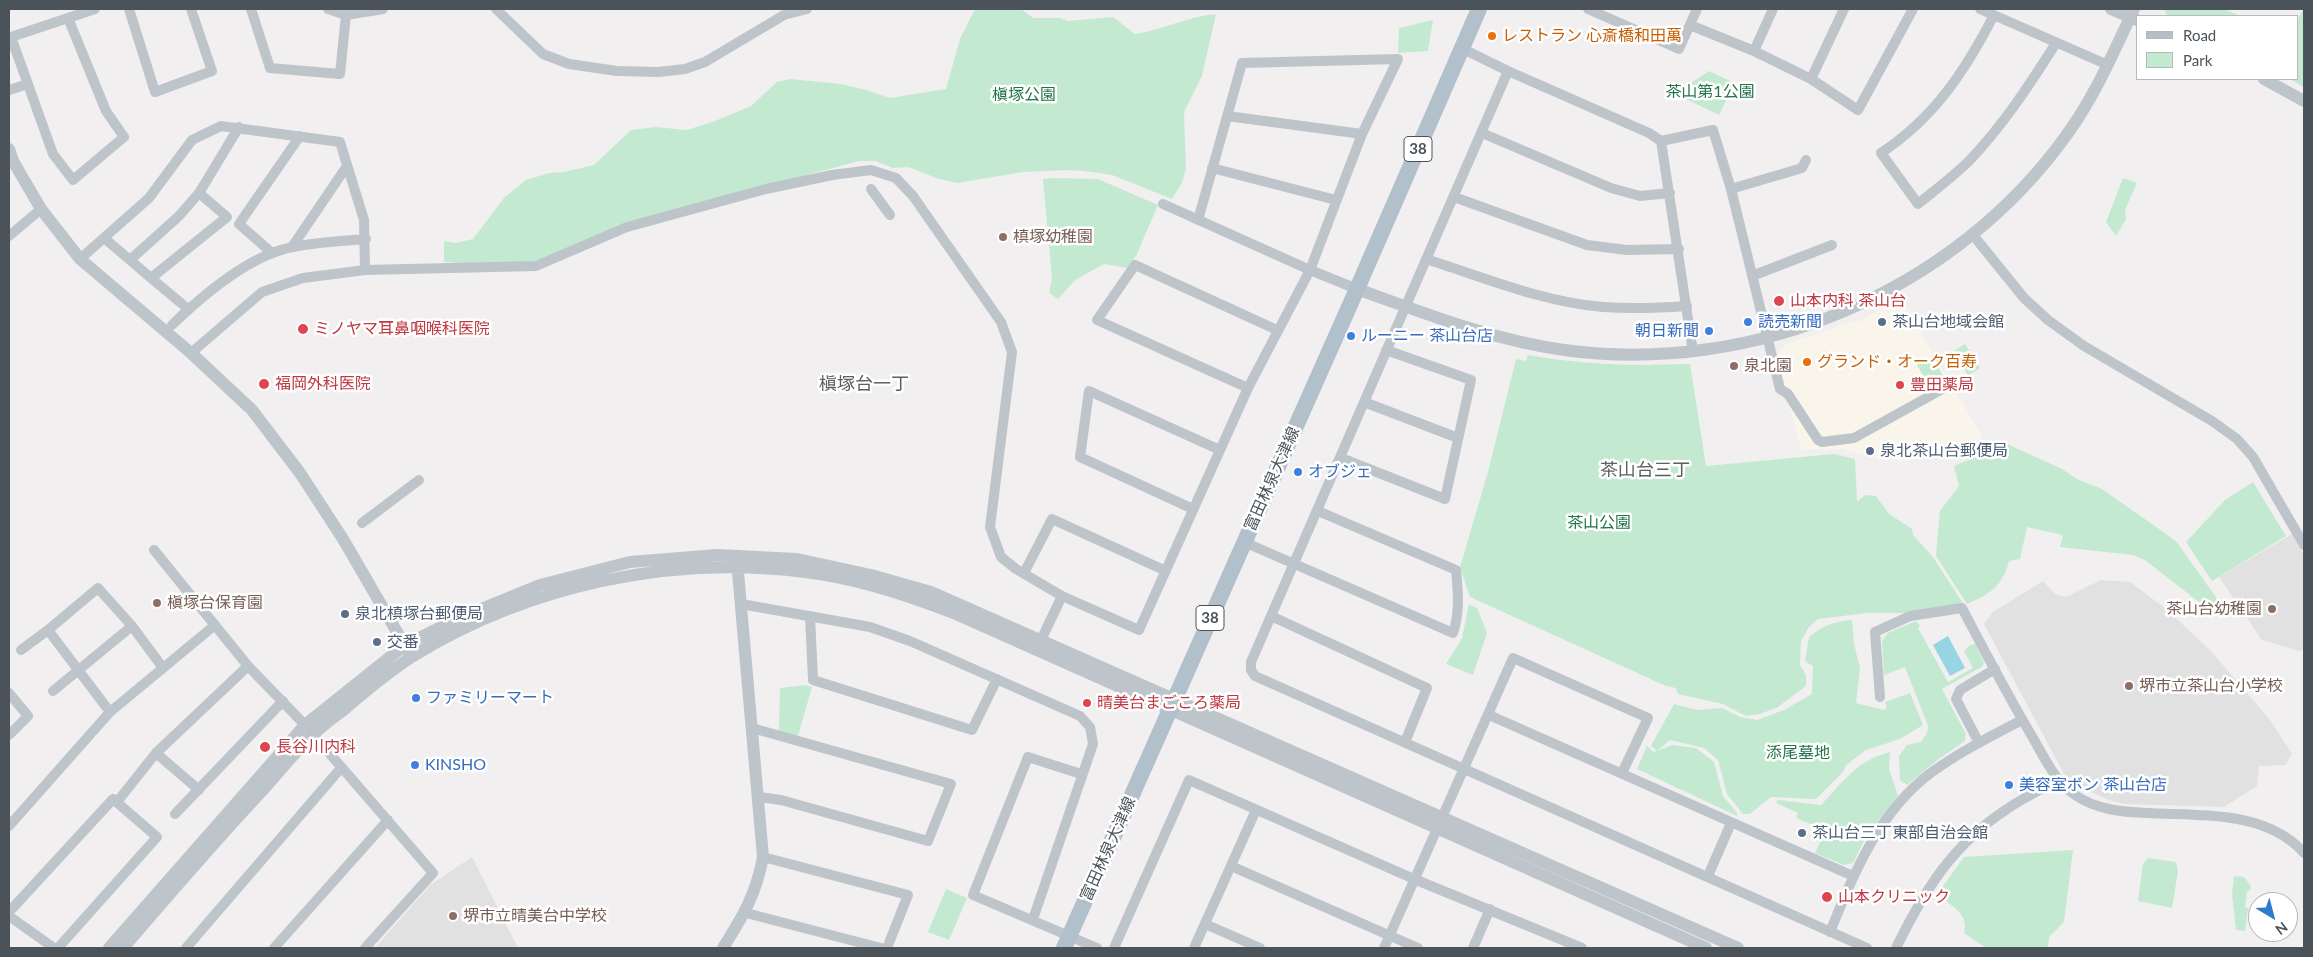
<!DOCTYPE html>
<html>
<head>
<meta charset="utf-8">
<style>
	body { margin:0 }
	#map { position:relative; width:2313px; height:957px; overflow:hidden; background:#f1eff0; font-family:Lato,sans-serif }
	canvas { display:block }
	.frame { position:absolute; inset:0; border:10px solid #4a535a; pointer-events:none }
	.legend { position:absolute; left:2136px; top:15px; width:162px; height:65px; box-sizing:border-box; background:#fff; border:1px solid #b7babd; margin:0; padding:6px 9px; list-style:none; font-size:15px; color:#4a535a }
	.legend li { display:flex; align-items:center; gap:10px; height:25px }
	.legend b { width:25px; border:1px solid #b7babd }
	.north { position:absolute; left:2248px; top:892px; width:50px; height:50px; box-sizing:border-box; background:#fff; border:1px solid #b7babd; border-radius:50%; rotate:143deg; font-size:14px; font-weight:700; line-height:20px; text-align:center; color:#4a535a }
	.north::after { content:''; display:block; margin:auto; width:18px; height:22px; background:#2f7ccc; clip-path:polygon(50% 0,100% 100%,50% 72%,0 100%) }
</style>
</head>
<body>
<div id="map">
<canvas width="2313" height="957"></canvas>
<div class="frame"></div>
<ul class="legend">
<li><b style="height:6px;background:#b2c0cb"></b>Road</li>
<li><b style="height:14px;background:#c3ead0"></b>Park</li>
</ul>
<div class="north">N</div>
</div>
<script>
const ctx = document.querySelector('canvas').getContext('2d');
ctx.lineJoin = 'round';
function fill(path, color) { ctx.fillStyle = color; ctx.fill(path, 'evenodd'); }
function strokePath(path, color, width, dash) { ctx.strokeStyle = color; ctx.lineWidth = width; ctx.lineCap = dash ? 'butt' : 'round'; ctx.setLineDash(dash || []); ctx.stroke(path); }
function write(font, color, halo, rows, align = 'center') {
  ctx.font = font + ' Lato,"Noto Sans JP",sans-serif'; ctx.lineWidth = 5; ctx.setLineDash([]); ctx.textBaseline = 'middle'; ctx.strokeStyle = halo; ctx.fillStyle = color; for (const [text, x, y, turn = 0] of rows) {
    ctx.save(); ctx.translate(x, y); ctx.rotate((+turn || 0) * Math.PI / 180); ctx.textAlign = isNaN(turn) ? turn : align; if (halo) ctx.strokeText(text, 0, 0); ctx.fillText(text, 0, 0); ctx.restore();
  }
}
fill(new Path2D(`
	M1900 298 1983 438 1931 458 1903 461 1880 459 1842 449 1801 450 1777 355 1786 345 1845 324 1860 321Z`), '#faf5eb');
fill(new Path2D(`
	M2292 534 2304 556V649L2299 651 2262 640 2219 577Z
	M2101 580 2130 582 2165 608 2211 651 2270 720 2292 754 2285 765 2259 766 2257 786 2224 807 2123 804 2106 799 2073 784 2064 774 1984 624 1993 612 2043 581 2055 594 2066 597Z
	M472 857 518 948H375L430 885Z`), '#e2e1e1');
fill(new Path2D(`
	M975 9H1021L1033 18H1060L1068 21 1113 17 1135 34C1162 30 1189 16 1216 14L1202 76 1184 112 1186 169 1182 183 1172 199 1112 175 1092 172 1070 170 1023 172 957 183 939 179 908 167 893 168 875 161H859L616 226C590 240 560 257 530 262 502 266 472 264 444 262V241L455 243 473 239 504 198 526 180 549 173 564 172 594 165 631 130 655 127 687 130 715 121 751 106 777 82 790 79 841 84 866 90 890 98 946 89 960 39Z
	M2164 9H2224L2240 16H2167Z
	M2304 9V87L2290 79H2297V20Z
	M1433 20 1428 51 1398 53 1399 28Z
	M1709 71 1730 81 1733 86 1719 115 1684 98 1691 83Z
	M1052 178 1098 179 1158 205 1136 256 1127 268 1104 264 1075 280 1058 299 1049 293 1052 279 1043 179Z
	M2123 178 2137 183 2125 210 2126 219 2116 236 2106 222Z
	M1965 344 1980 368 1968 376 1954 351Z
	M1528 355C1583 365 1635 366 1690 364L1706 466 1834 454 1855 459 1857 502 1865 495 1876 496 1889 514 1912 529 1913 535 1933 557 1964 605 1909 613H1867L1818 619 1809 627 1801 641 1800 665 1806 675V686L1778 707 1760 714 1746 716 1723 704 1678 694 1676 688 1666 686 1470 597 1460 567 1488 472 1516 359 1526 361Z
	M1930 358 1933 363 1936 364 1944 377 1929 386 1917 365Z
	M2007 444 2062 469 2077 479 2102 489 2176 541 2223 607 2218 613H2213L2145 560 2133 555 2060 547 2063 535 2027 527 2020 559 2009 561C2002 587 1990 594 1967 604L1936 556 1940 511 1959 486 1954 466Z
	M2253 482 2286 536 2212 581 2186 542 2225 500Z
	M1469 604 1477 608 1487 633 1473 675 1446 664 1462 638Z
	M1852 620 1854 644 1860 668 1856 703 1884 710 1887 707 1885 702 1910 693 1923 725 1900 739 1866 750 1846 765 1843 772 1816 799 1771 797 1750 814H1743L1727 794 1718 760 1704 748 1670 740 1657 751 1651 746 1674 704 1698 710 1722 708 1740 717 1757 720 1784 710 1812 694 1813 666 1805 661 1809 637C1823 625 1834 622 1852 620Z
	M1916 621 1920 626 1918 628 1948 682 1973 668 1964 651 1970 645 1975 644 1984 662 1983 666 1942 689 1966 734 1965 741 1940 758 1907 785 1900 780 1899 756 1907 745 1921 742 1927 733 1928 726 1905 667 1884 675 1882 641 1888 633Z
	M806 685 812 687 798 736 779 731 780 688Z
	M1673 745 1696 748 1714 762 1723 796 1737 813V816L1637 769 1647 746 1654 752Z
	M1890 752 1889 769 1898 796 1864 841 1853 863 1844 865 1815 853 1820 842 1813 839 1817 827 1796 818 1798 813 1776 803 1778 800 1821 805C1843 782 1857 760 1890 752Z
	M2073 850 2064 922 2049 937 2048 948H1986L1964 933C1969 916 1954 907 1942 898L1943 886 1964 857Z
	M2148 858 2176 862 2178 871 2172 908 2138 901 2143 864Z
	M2234 876 2244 877 2251 886 2250 891H2247L2245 907 2248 908 2245 931 2236 930 2232 894Z
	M946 889 967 898 949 940 928 932Z`), '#c3ead0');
fill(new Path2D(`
	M1948 636 1965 668 1950 676 1933 645Z`), '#95d6e2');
strokePath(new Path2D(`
	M129 9 155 92 212 71 191 9
	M251 9 270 68 340 74 346 15
	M328 9 346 15 383 9
	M496 9 543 54 569 64 617 71 658 72 685 69 705 62 784 15 807 9
	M1588 9 1679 49 1697 9
	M1980 9 2108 65
	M1994 15C1965 71 1935 117 1881 153L1918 204C1935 190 1954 176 1970 160 2004 124 2030 84 2056 43
	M68 18 106 111 124 137 73 180 53 154 11 37 95 9
	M1690 25 1754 51 1811 79 1858 110 1913 9
	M1461 48 1508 71 1649 133 1661 141 1693 352
	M1754 51 1773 9
	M1508 71 1251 662V670L1255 676 1867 948
	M1811 79 1844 9
	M9 90 28 84
	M1227 116 1362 134
	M1482 133 1611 188 1640 196 1670 193
	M1661 141 1713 130 1731 189 1780 389 1788 394 1818 440 1822 442 1854 438 1957 381
	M1212 168 1336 200
	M871 189 890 215
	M1731 189 1802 168 1806 160
	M199 193 239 127
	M1454 197 1587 245 1627 250 1679 249
	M1163 204 1310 270 1357 289
	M1973 235 2024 298 2048 320 2084 346 2212 421 2237 439 2253 457 2304 545
	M9 236 41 209
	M104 238 130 260 179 216 199 193 227 217 151 278 188 309
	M292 247 347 166
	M272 253 239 224 300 136
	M80 259 149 198 192 140 221 126 340 142 364 220 365 270
	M1426 259C1483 277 1542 302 1603 307 1631 309 1659 308 1687 306
	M130 260 151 278
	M1752 276 1832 245
	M172 325C203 295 250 255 293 247 317 242 342 241 366 239
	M191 353 262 292 303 278 365 270 536 266 627 227 766 189 832 175 871 170 896 178 913 196 1001 322 1012 352 990 527 1001 557 1016 569 1062 596 1139 630 1248 388 1310 270 1362 134 1398 59 1242 63 1198 220
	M1248 388 1097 320 1135 265 1277 330
	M1364 402 1458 438
	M1341 458 1445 499 1471 380 1386 350
	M1193 509 1080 457 1089 391 1220 450
	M362 523 419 480
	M1244 542 1453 633C1460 613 1458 591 1456 570L1318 511
	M154 550 248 666 305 725 433 873 365 948
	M1024 573 1052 519 1166 571
	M741 604 870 627 910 641 1080 716 1090 727 1093 744 1033 919
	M810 616 813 680 972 730 997 679
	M1271 616 1427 688 1405 742
	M1041 640 1062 596
	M21 650 48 630
	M53 691 132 626 163 668
	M9 693 28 716 9 735
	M1880 697 1875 632 1910 616 1962 608C1985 652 2008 696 2033 738 2045 759 2055 781 2075 795 2097 810 2122 812 2147 813 2200 816 2266 810 2304 853
	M110 712 48 630 98 588 132 626
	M1489 715 1853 876
	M752 728 951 784 928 841 781 800 759 797
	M1979 743 1956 699 1960 690 1995 669
	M156 753 199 790
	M1081 774 1028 757 973 895 1097 948
	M117 802 156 753 248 666
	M175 814 283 701
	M9 826 110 712 215 625
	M763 857 908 895 887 948
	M1231 866 1418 948
	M1708 876 1731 823
	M9 912 113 799 157 837 58 948
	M746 913 881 948
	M9 916 54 948
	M1205 924 1260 948
	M1830 932C1854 873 1879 811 1932 772 1960 752 1991 736 2022 720
	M186 948 341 768
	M274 948 388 820
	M1114 948 1189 780 1414 879 1582 948
	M1194 948 1256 810
	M1384 948 1513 658 1648 718 1622 773
	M1473 948 1490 909
	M1896 948C1924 891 1952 845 2007 809 2023 798 2041 790 2057 780`), '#bdc4ca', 10);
strokePath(new Path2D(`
	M2111 9 2137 20
	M2264 79 2304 101
	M9 149 13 161 41 209 80 259 191 353 252 410 300 473 343 539 408 651
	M1357 289C1424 313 1492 340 1564 350 1755 376 1956 291 2068 133 2096 94 2114 51 2134 9
	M109 948 305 725 405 645 464 616 540 585 630 562 717 555 797 559 871 575 931 592 1738 948
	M123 948C169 895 215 841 263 790 279 772 295 752 313 735 323 725 336 716 347 707 368 689 390 671 413 656 530 585 670 555 805 572 857 578 908 595 956 614L1706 948
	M723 948C743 916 756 895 763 857L737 561`), '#bdc4ca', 12);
strokePath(new Path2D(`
	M1064 948 1357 289 1479 9`), '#b2c0cb', 16);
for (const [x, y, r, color] of [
	[1492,36,5,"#e8710a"],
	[1003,237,5,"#8d6e63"],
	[1779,301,6,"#e0444e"],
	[1748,322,5,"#3f7fe0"],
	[1882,322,5,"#5c6f8a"],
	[303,329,6,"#e0444e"],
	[1709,331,5,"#3f7fe0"],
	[1351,336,5,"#3f7fe0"],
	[1807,362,5,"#e8710a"],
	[1734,366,5,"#8d6e63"],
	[264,384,6,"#e0444e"],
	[1900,385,5,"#e0444e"],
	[1870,451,5,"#5c6f8a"],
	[1298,472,5,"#3f7fe0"],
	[157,603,5,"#8d6e63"],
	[2272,609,5,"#8d6e63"],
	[345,614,5,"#5c6f8a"],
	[377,642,5,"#5c6f8a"],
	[2129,686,5,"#8d6e63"],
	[416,698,5,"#3f7fe0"],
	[1087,703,5,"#e0444e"],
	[265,747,6,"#e0444e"],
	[415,765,5,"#3f7fe0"],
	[2009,785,5,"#3f7fe0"],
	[1802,833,5,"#5c6f8a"],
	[1827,897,6,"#e0444e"],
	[453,916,5,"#8d6e63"]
]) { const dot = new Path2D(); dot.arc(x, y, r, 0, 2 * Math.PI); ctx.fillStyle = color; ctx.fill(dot); strokePath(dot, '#fff', 2); }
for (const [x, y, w] of [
	[1418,149,28],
	[1210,618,28]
]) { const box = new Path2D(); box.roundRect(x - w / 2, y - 12.5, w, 25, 4); ctx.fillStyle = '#fff'; ctx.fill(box); strokePath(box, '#4a535a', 1); }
write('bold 15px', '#4a535a', null, [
	["38",1418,149],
	["38",1210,618]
]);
write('16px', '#c56008', '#fff', [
	["レストラン 心斎橋和田萬",1502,36],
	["グランド・オーク百寿",1817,362]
], 'left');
write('16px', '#227447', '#fff', [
	["茶山第1公園",1710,92],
	["槇塚公園",1024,95],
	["茶山公園",1599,523],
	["添尾墓地",1798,753]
]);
write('16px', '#785e54', '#fff', [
	["槙塚幼稚園",1013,237],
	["泉北園",1744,366],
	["槇塚台保育園",167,603],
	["茶山台幼稚園",2262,609,"right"],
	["堺市立茶山台小学校",2139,686],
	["堺市立晴美台中学校",463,916]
], 'left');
write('16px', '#be3a42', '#fff', [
	["山本内科 茶山台",1790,301],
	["ミノヤマ耳鼻咽喉科医院",314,329],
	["福岡外科医院",275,384],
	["豊田薬局",1910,385],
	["晴美台まごころ薬局",1097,703],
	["長谷川内科",276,747],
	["山本クリニック",1838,897]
], 'left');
write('16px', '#366cbe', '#fff', [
	["読売新聞",1758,322],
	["朝日新聞",1699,331,"right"],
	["ルーニー 茶山台店",1361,336],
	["オブジェ",1308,472],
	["ファミリーマート",426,698],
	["KINSHO",425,765],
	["美容室ボン 茶山台店",2019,785]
], 'left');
write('16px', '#4e5e75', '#fff', [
	["茶山台地域会館",1892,322],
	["泉北茶山台郵便局",1880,451],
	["泉北槙塚台郵便局",355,614],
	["交番",387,642],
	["茶山台三丁東部自治会館",1812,833]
], 'left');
write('16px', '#4a535a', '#fff', [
	["富田林泉大津線",1272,479,-66],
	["富田林泉大津線",1108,849,-66]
]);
write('18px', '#5d6063', '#fff', [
	["槇塚台一丁",864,384],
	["茶山台三丁",1645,470]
]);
</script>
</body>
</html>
